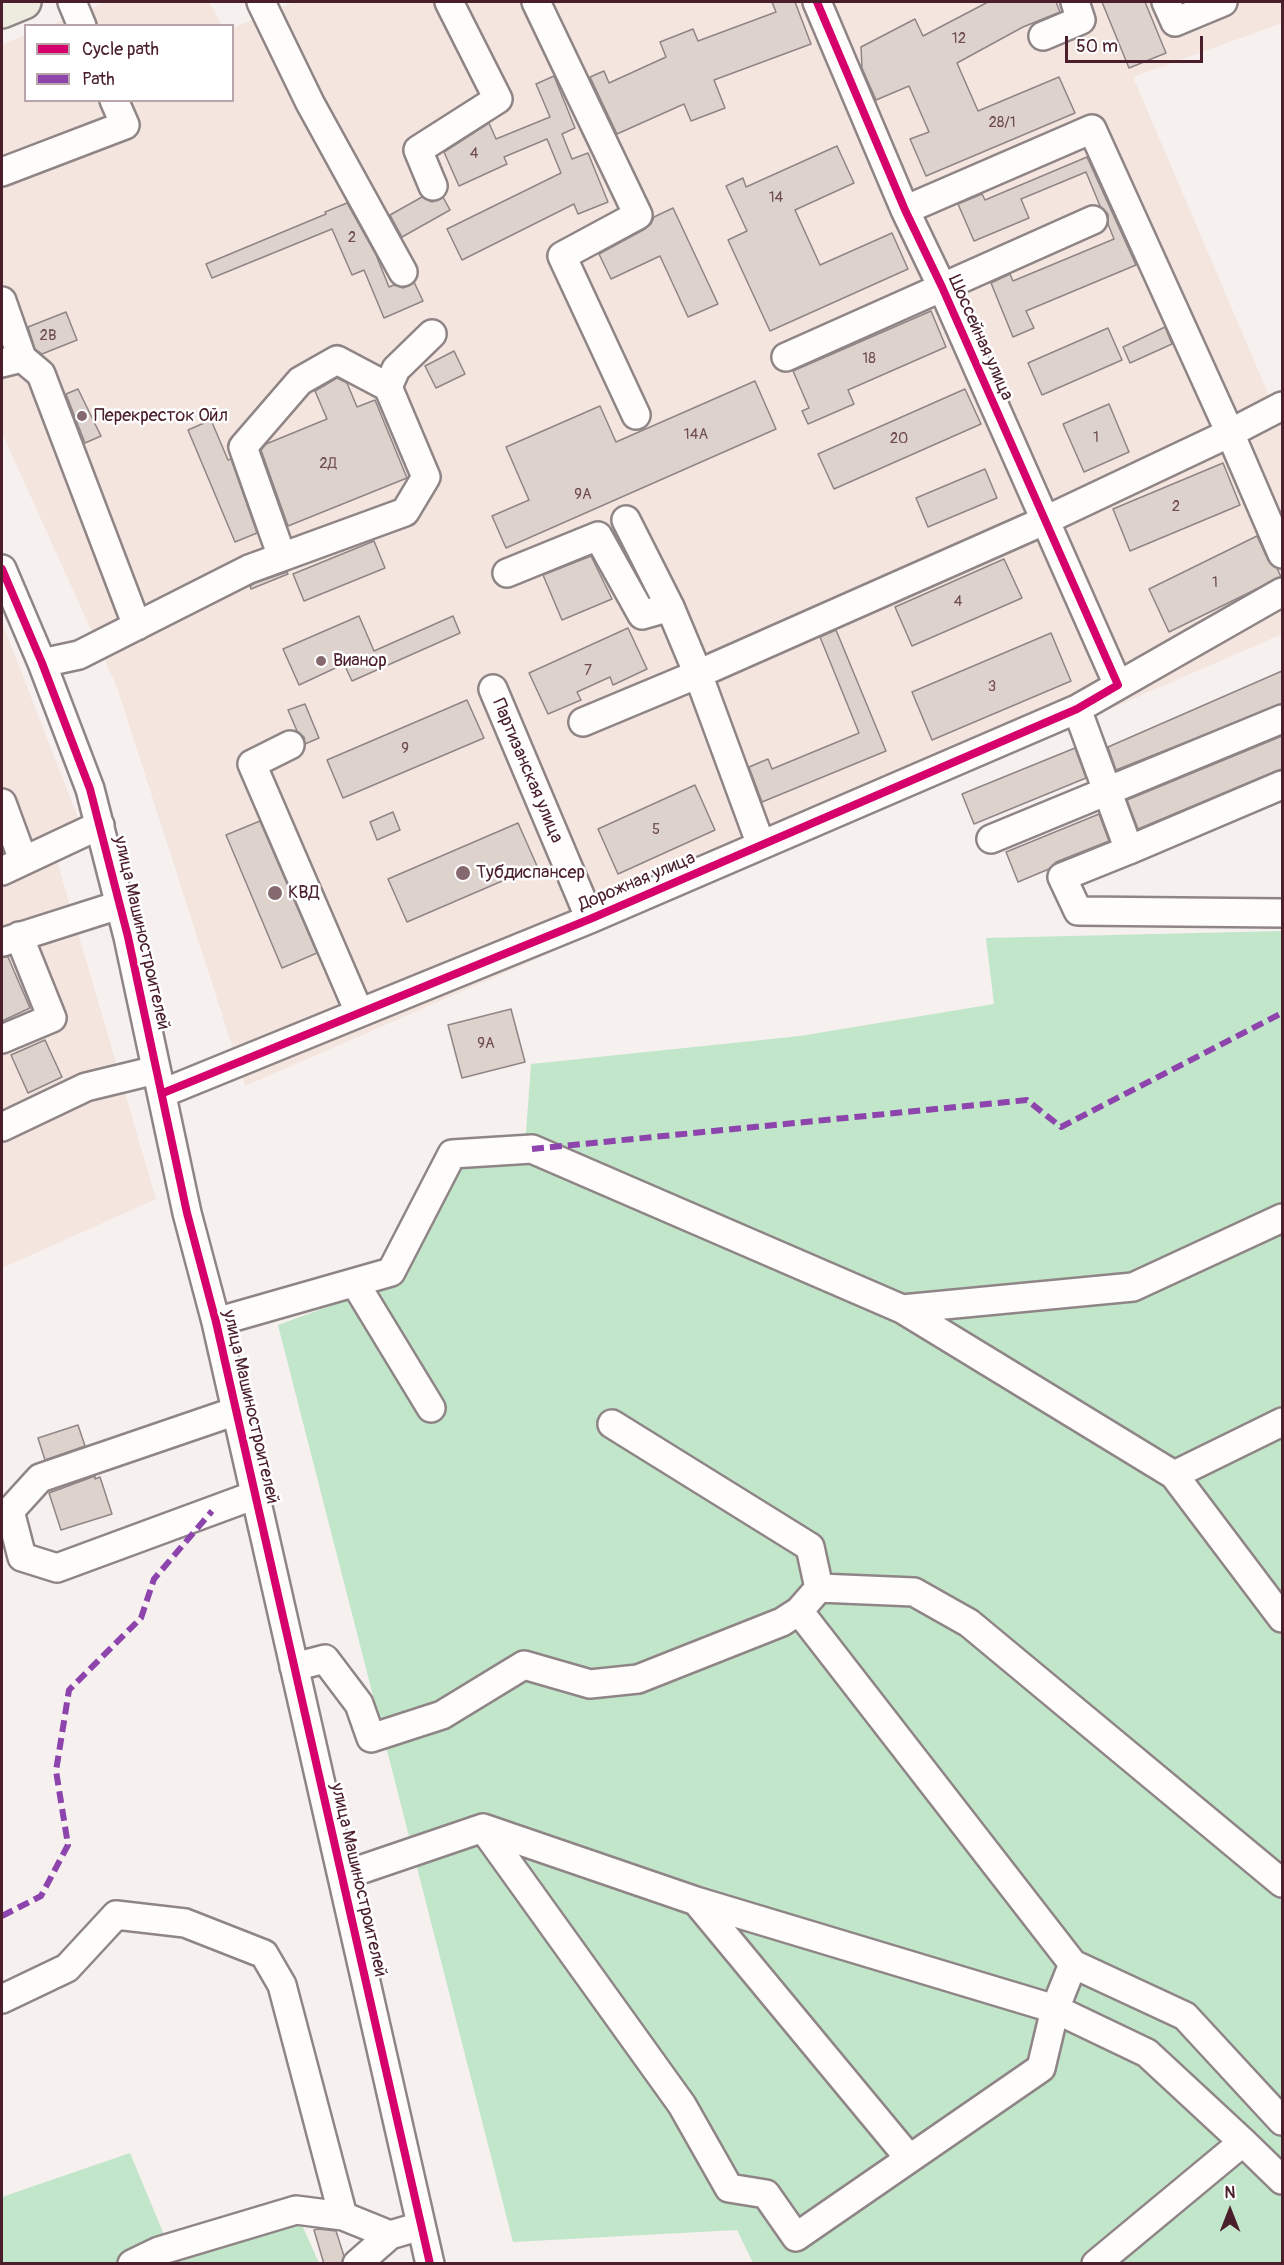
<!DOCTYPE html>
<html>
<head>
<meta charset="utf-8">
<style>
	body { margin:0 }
	#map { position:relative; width:1284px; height:2265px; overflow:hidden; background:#f6f0ee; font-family:Pangolin,sans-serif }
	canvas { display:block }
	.frame { position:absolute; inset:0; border:3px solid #4a1f2b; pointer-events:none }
	.legend { position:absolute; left:24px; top:24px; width:210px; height:78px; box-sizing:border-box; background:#fff; border:2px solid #b7a5aa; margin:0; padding:8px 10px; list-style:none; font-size:18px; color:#4a1f2b }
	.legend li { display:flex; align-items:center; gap:12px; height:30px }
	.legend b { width:30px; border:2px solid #b7a5aa }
	.north { position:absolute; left:1200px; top:2181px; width:60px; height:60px; -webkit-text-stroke:4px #fff; paint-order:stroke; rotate:0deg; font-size:16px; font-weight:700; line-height:24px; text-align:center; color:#4a1f2b }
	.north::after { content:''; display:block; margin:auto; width:21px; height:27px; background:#4a1f2b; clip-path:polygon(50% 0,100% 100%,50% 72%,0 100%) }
	.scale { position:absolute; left:1065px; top:36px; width:138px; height:27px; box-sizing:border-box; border:3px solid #4a1f2b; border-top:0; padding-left:8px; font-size:18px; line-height:21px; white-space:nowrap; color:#4a1f2b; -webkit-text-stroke:4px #fff; paint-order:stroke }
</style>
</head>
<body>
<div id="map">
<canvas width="1284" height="2265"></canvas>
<div class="frame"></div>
<ul class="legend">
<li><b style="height:8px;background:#d6006c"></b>Cycle path</li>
<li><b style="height:8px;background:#8e44ad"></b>Path</li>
</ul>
<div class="north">N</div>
<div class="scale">50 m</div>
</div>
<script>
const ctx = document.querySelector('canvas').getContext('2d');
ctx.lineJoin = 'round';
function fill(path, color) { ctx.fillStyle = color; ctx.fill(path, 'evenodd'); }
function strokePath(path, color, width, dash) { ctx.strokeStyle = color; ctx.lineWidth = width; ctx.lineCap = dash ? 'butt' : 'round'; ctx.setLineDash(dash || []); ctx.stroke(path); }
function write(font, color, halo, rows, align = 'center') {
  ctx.font = font + ' Pangolin,sans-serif'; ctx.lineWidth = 5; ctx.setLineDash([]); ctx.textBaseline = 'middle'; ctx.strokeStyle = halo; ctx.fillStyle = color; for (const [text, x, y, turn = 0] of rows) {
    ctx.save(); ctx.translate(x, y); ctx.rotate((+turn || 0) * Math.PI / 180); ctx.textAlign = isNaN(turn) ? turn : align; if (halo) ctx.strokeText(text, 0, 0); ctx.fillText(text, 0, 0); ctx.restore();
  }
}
fill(new Path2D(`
	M106 2H209L222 25 49 26Z
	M294 2H1282V23L1133 77 1282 426V634L245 1086 117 687 2 433V45L25 35 26 100H232L233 28Z
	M2 622 81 826 2 863Z
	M51 841 156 1199 2 1268V864Z`), '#f4e5de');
fill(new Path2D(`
	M1282 931V2263H753L737 2230 513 2242 278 1325 406 1278 465 1151 525 1146 531 1064 800 1036 994 1004 986 938Z
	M130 2153 172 2254 290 2198 319 2263H2V2197Z`), '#c1e6ca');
const building = new Path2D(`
	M772 2H795L811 44 714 80 725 108 691 121 684 104 617 134 590 77 604 71 609 83 666 57 660 42 693 29 698 41 776 12Z
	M988 2H1056L1060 12 1023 27 957 63 978 111 1059 77 1075 113 926 176 910 139 929 132 909 86 876 100 862 68 861 47 915 19 923 36Z
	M1102 2H1145L1166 53 1129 68Z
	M554 76 575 128 562 134 572 159 588 153 608 202 578 214 574 204 462 260 447 229 561 173 547 139 504 157 507 164 459 186 444 152 489 123 496 139 550 117 536 84Z
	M837 146 854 183 795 210 820 265 892 233 908 269 770 331 728 240 747 231 726 186 743 178 746 187Z
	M1087 157 1136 265 1026 311 1034 328 1013 337 991 283 1010 274 1013 281 1114 239 1108 224V214L1100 206 1086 172 1021 199 1029 218 974 241 958 204 982 194 985 200Z
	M422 197 432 202 443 197 450 210 402 237 390 215Z
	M347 203 376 255 389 287 394 285 403 288 414 282 423 301 384 318 364 270 352 275 332 229 212 278 206 264 326 214 325 212Z
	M673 208 718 304 688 317 660 256 611 279 599 254 645 229 651 224 654 217Z
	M931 311 946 347 848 390 854 404 808 424 802 411 809 408 793 371Z
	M66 312 77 340 42 354 35 349 28 327Z
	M1165 327 1172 344 1130 363 1123 347Z
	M1108 328 1122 360 1042 395 1028 363Z
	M454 351 465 374 436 388 425 366Z
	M337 378 347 383 357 407 375 400 407 478 288 526 261 450 266 444 327 419 315 391Z
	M755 381 776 429 506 548 492 516 529 500 506 447 600 406 616 442Z
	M78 389 101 436 85 443 66 394Z
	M965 389 981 424 834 489 818 454Z
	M1109 404 1129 452 1084 472 1063 424Z
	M211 420 228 460 231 459 257 533 235 542 188 430Z
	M1223 463 1240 505 1130 551 1113 509Z
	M985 469 997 498 928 527 916 498Z
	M1257 536 1268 560 1277 568 1281 577 1169 632 1149 589Z
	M374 541 385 568 304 601 293 574Z
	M591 556 612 599 562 620 543 575Z
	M1004 559 1022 598 912 646 895 607Z
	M287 572 288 574 251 589 250 586 255 583Z
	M359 616 374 651 453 616 460 633 352 681 344 664 299 685 283 649Z
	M628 628 647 669 613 685 610 677 577 692 581 700 548 714 529 673Z
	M836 630 886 751 762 802 749 767 768 759 772 769 859 733 820 637Z
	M1051 633 1071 681 932 740 912 692Z
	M1282 671V704L1116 770 1108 747Z
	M467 700 484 738 343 798 327 760Z
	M305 704 319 738 305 744 304 737 297 731 288 710Z
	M1282 736V769L1276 771 1138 829 1127 800Z
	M1075 748 1086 778 974 824 962 794Z
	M695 785 715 830 618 874 598 829Z
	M393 812 400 830 377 840 370 822Z
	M1099 814 1109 841 1056 862 1049 869 1018 882 1006 852Z
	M260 821 317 953 282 968 226 835Z
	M518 823 537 866 407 922 388 879Z
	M2 957H8L30 1008 2 1021Z
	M511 1009 525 1062 462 1078 448 1025Z
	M45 1040 62 1077 28 1093 11 1055Z
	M78 1425 85 1446 45 1460 38 1438Z
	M95 1476V1479L100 1477 112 1514 61 1530 49 1493Z
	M318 2229 336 2231 344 2256 342 2264H324L314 2230Z`);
fill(building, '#ded2cc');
strokePath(building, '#908586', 1.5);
const minor = new Path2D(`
	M72 2 82 26
	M261 2 310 103 403 272
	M536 2 638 215 562 256 636 415
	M817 2 905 210 942 287 1118 685
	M1166 2 1175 22 1223 2
	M1043 36 1081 20 1075 2
	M2 172 125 125 114 100
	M433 186 418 150 498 99 449 2
	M2 301 22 358
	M786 357 1093 220
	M2 363 22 358 41 374 137 626
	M388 387 396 369 432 334
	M1282 406 1230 433 1282 554
	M2 569 42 663 90 789 128 937 187 1213 216 1322 430 2264
	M507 573 598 536 642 615 670 607
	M42 663 79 655 249 569 405 512 426 477 388 387 337 360 300 381 243 447 282 557
	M493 689 590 919
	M1077 709 1129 850 1282 785
	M583 722 698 674 670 607 626 520
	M290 745 252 764 359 1012
	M2 803 23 860
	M991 839 1282 719
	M761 845 698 674 1046 520 1230 433 1092 129 905 210
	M1129 850 1062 877 1078 911 1282 913
	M2 871 100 825
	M3 942 119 905
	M2 1039 52 1018 19 936
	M163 1093 590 919 1077 709 1282 592
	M2 1127 86 1087 156 1070
	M355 1283 431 1408
	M902 1309 1133 1287 1282 1218
	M216 1322 391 1272 452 1154 532 1149 902 1309 1174 1475 1282 1618
	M236 1411 40 1478 10 1511 22 1557 57 1568 255 1495
	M612 1424 810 1547 819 1588
	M1174 1475 1282 1422
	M294 1667 325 1659 359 1704 371 1738 442 1715 524 1665 590 1684 638 1679 782 1622 799 1611 819 1588 914 1592 969 1623 1282 1883
	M483 1828 682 2105 729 2188 766 2194 796 2237 1041 2068 1055 2009 1147 2053 1243 2142 1096 2264
	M342 1876 483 1828 696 1901 1055 2009 1073 1964 799 1611
	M696 1901 909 2158
	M1073 1964 1185 2016 1282 2121
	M2 1999 67 1968 116 1915 185 1923 264 1954 282 1985 343 2216
	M1243 2142 1282 2180
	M132 2264 159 2251 296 2210 343 2216 390 2235 421 2226
	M357 2264 390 2235`);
const major = new Path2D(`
	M2 11 24 2`);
strokePath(minor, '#908586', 32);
strokePath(major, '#908586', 38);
strokePath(minor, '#fefdfc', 27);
strokePath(major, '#eeebdf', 33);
strokePath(new Path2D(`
	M532 1149 1027 1100 1061 1127 1282 1013
	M2 1916 41 1896 68 1845 56 1771 69 1690 141 1618 154 1579 212 1511`), '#8e44ad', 6, [12, 6]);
strokePath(new Path2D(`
	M2 569 42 663 90 789 128 937 187 1213 216 1322 430 2264
	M163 1093 590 919 1077 709 1118 685 942 287 905 210 817 2`), '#d6006c', 8);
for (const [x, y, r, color] of [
	[82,416,6,"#86686f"],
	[321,661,6,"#86686f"],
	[463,873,8,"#86686f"],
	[275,893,8,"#86686f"]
]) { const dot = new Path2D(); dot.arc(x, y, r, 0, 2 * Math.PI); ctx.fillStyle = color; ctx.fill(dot); strokePath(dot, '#fff', 2); }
write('15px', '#6f4c53', null, [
	["12",959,39],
	["28/1",1002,123],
	["4",474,154],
	["14",776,198],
	["2",352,238],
	["2В",48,336],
	["18",869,359],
	["14А",696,435],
	["1",1096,438],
	["20",899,439],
	["2Д",328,464],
	["9А",583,495],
	["2",1176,507],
	["1",1215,583],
	["4",958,602],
	["7",588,671],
	["3",992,687],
	["9",405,749],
	["5",656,830],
	["9А",486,1044]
]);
write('18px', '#4a1f2b', '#fff', [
	["Шоссейная улица",980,338,66],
	["Партизанская улица",527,771,67],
	["Дорожная улица",637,882,-23],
	["улица Машиностроителей",141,933,77],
	["улица Машиностроителей",250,1407,77],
	["улица Машиностроителей",358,1880,77]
]);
write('18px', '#4a1f2b', '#fff', [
	["Перекресток Ойл",94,416],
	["Вианор",333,661],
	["Тубдиспансер",476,873],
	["КВД",288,893]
], 'left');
</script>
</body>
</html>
